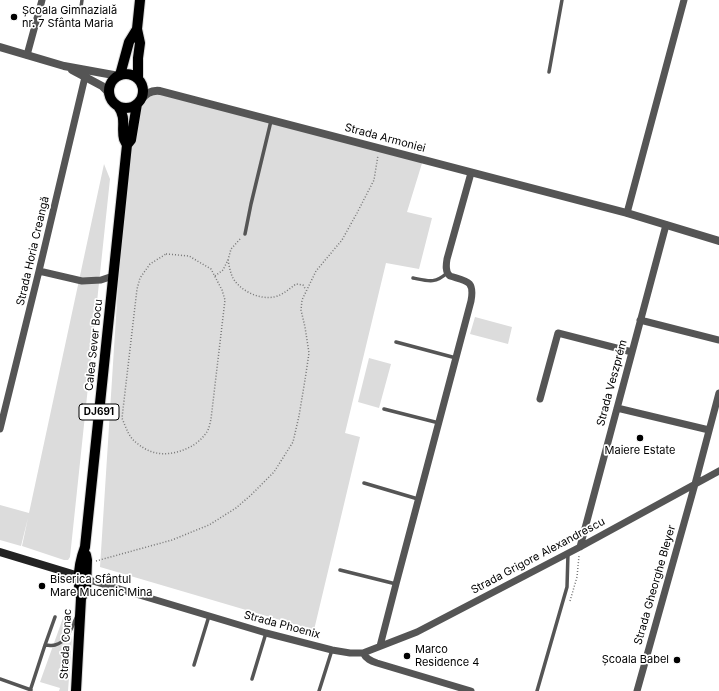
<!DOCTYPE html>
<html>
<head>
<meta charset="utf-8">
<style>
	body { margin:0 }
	canvas { display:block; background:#fff }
</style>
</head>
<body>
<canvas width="719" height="691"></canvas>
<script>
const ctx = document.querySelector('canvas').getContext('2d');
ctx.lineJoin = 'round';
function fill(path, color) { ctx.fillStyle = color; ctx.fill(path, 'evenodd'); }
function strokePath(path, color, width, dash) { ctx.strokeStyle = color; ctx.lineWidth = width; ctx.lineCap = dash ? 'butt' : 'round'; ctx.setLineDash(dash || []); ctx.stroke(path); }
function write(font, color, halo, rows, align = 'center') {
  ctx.font = font + ' Inter,sans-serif'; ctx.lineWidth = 3.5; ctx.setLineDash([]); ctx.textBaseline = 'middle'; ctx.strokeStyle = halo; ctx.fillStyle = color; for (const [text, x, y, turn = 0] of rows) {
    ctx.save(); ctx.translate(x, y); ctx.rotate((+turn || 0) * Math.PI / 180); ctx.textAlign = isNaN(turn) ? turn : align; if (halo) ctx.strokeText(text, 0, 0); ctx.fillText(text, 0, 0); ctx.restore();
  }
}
fill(new Path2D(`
	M153 91 423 160 407 212 432 218 419 269 386 263 345 433 360 437 314 630 100 567 127 145 132 107Z
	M104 164 110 179 70 557 68 560H64L22 546 28 518 21 546 0 540V505L29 513Z
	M475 317 512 327 508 344 470 334Z
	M369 358 391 364 379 408 358 402Z
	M63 618 72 639 68 691H59L60 688 40 682Z`), '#dcdcdc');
const primary = new Path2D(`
	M109 91a17 17 0 1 1 34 0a17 17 0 1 1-34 0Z
	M120 75 129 42 137 29
	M138 79V58L140 43 137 29 140 0
	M118 106C127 118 121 128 124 139 125 141 126 143 127 145
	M81 598 86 589 87 560 86 555
	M76 691 81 598C77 582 79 563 85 547L127 145 131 140 137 104`);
strokePath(primary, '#dbdbdb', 12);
strokePath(new Path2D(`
	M166 254 189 256 211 269 222 290 225 300 211 419C210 423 209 430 206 433 202 439 196 444 190 447 172 456 154 457 138 444 129 438 126 428 122 418L137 289 140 278 150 264Z
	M228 260C229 265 230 271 232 276 238 290 259 300 274 297 283 295 289 289 296 284L303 285 306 290
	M215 276 223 270 228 260 231 249 241 238
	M96 561 172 540 209 525 236 508 251 495 274 472 293 442 299 416 305 380 309 353 305 327 301 310 302 300 316 271 342 240 357 213 374 180 378 155
	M570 601 577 577 579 556`), '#777', 1.5, [1, 2]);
strokePath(new Path2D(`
	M81 7 82 0
	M549 72 562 0
	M245 234 251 204 271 121
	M413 278C428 281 435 284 447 273
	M396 342 456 358
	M384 409 439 423
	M364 483 418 499
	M340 570 396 584
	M45 645C48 645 52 646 55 645 68 642 72 626 77 616
	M194 665 209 616
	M0 679 31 690
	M252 679 266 633
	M30 691 45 645 55 617
	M319 691 332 650
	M537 691 567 587 568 553`), '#555', 3.5);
strokePath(new Path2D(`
	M27 55 42 0
	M627 213 684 0
	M39 271 82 281 101 280 113 276
	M640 320 719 340
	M540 399 558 333 632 352
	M617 408 709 430
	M0 429 39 271 85 77
	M580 547 666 225
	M86 579 266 633 332 650 350 653H363L417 632 580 547 719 471
	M380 646 396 584 471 301C475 280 466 281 450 276 445 272 446 265 447 259L471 173
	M363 653C366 659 371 661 377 663L471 691
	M637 691 695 484 719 393`), '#555', 7);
strokePath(new Path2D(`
	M0 47 64 66 119 76
	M72 70 102 86 107 91 110 96
	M141 100C146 93 152 90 160 91L627 213 719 241`), '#555', 8);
strokePath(new Path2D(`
	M0 552 79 576`), '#222', 8);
strokePath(primary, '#000', 10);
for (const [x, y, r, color] of [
	[14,17,4,"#000"],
	[640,438,4,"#000"],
	[42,586,4,"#000"],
	[407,656,4,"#000"],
	[677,660,4,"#000"]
]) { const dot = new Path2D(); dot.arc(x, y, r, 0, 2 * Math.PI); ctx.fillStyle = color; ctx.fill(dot); strokePath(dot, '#fff', 1.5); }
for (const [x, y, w] of [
	[99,412,40]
]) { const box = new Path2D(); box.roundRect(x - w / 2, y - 8, w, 16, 3); ctx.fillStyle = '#fff'; ctx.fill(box); strokePath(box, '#000', 1); }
write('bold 10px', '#000', null, [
	["DJ691",99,412]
]);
write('11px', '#000', '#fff', [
	["Școala Gimnazială",22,11],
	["nr. 7 Sfânta Maria",22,24],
	["Maiere Estate",640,451,"center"],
	["Biserica Sfântul",50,580],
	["Mare Mucenic Mina",50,593],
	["Marco",415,650],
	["Residence 4",415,663],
	["Școala Babel",669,660,"right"]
], 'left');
write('11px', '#000', '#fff', [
	["Strada Armoniei",385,138,15],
	["Strada Horia Creangă",33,251,-77],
	["Calea Sever Bocu",94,345,-84],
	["Strada Veszprém",612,383,-75],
	["Strada Grigore Alexandrescu",538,556,-28],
	["Strada Gheorghe Bleyer",655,585,-74],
	["Strada Phoenix",282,625,15],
	["Strada Conac",66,644,-87]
]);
</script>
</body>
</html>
